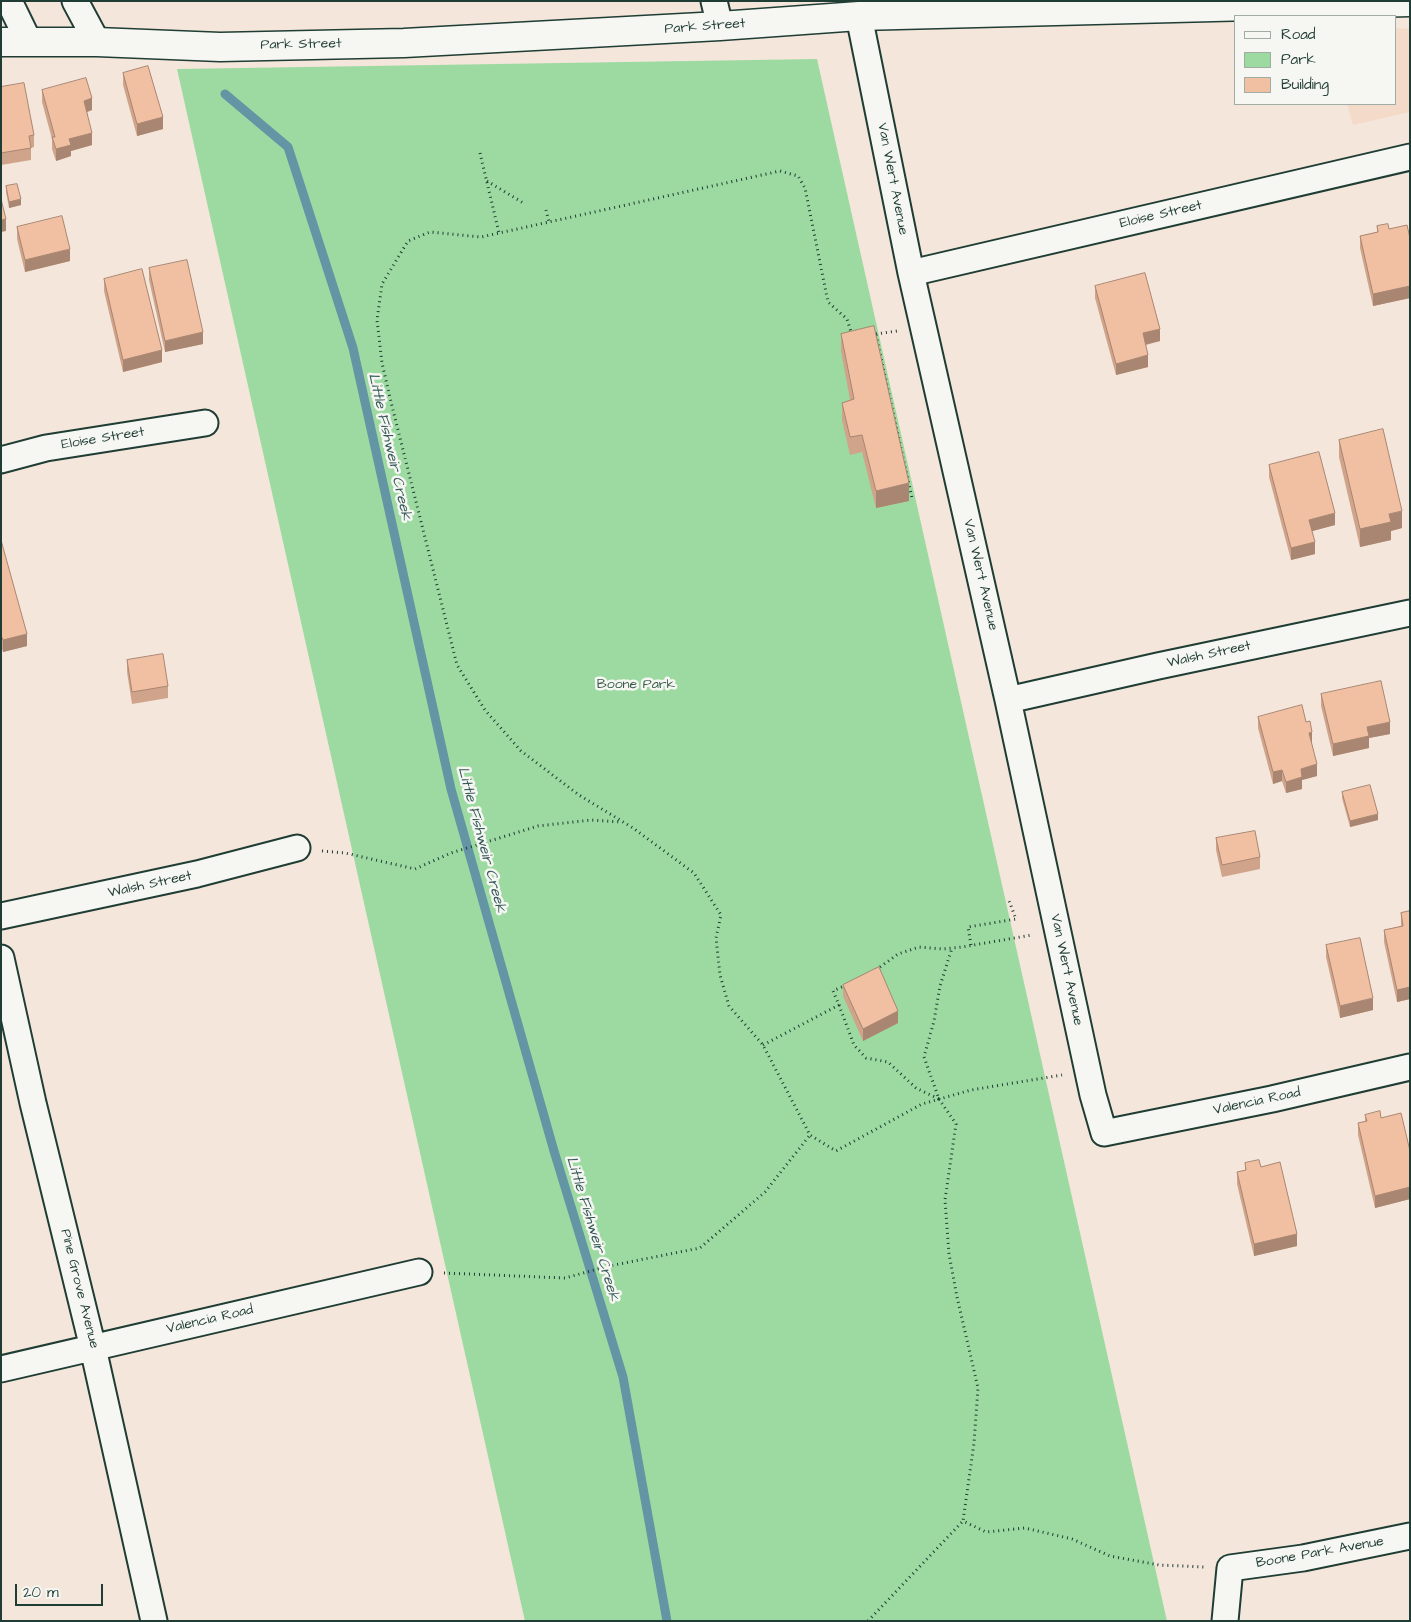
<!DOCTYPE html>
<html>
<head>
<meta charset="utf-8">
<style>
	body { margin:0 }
	#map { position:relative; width:1411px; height:1622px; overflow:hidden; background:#f4e6da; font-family:"Architects Daughter",sans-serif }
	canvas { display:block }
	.frame { position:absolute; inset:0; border:2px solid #1f3d34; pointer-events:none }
	.legend { position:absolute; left:1234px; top:15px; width:162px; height:90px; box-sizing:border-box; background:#f6f6f2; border:1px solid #a0aca6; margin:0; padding:6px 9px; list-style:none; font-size:15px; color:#1f3d34 }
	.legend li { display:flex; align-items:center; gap:10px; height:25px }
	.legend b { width:25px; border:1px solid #a0aca6 }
	.scale { position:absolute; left:15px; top:1584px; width:88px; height:22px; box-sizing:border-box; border:2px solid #1f3d34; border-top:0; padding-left:6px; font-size:15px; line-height:18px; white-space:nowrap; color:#1f3d34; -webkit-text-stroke:4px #f6f6f2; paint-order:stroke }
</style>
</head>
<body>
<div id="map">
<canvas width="1411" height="1622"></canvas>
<div class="frame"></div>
<ul class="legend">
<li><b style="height:6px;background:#f6f6f2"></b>Road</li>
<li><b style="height:14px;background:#9ddaa1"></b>Park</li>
<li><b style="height:14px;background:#f1bfa2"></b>Building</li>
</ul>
<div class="scale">20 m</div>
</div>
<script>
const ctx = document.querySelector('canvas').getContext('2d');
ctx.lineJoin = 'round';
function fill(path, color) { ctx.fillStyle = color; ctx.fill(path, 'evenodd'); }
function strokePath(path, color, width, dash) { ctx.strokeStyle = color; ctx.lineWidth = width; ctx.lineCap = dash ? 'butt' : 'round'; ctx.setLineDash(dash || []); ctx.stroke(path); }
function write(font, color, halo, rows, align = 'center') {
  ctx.font = font + ' "Architects Daughter",sans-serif'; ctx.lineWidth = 5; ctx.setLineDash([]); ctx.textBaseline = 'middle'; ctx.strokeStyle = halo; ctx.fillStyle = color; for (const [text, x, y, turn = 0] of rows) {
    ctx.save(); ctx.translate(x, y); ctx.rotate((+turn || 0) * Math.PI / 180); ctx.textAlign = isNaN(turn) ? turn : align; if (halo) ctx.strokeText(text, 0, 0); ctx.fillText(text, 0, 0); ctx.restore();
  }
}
fill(new Path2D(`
	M1395 28 1410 29V112L1353 125 1347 104H1395Z`), '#f3dac9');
fill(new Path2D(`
	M817 59 1167 1621H525L177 69Z`), '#9ddaa1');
strokePath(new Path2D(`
	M225 94 288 147 353 348 451 789 554 1151 623 1377 667 1621`), '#6395a5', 9);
const street = new Path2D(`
	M9 1 29 42
	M75 1 97 42
	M714 1 720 26
	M859 16 911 273 1008 700 1093 1095 1104 1133 1272 1099 1410 1067
	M911 273 1410 157
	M1 460 46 448 205 423
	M1008 700 1158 666 1410 613
	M1 916 197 874 297 848
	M1 958 33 1103 93 1348 154 1621
	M1 1369 419 1272
	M1225 1621 1230 1568 1303 1558 1410 1536`);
const secondary = new Path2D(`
	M1 42H97L220 47 404 43 720 26 859 16 1410 2`);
strokePath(street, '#1f3d34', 29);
strokePath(secondary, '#1f3d34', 31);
strokePath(new Path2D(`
	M480 153 499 233
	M487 181 525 204
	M546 210 549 222
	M876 334 897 331
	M852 335 847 319 828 302 805 188 798 176 780 171 481 237 430 232 408 241 382 284 377 320 382 363 391 402 457 665 485 710 521 751 579 795 633 828 694 873 721 915 716 938 720 975 729 1006 763 1045 810 1135 836 1151 922 1104 971 1090 1062 1075
	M872 335 876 334 879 349 912 498
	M322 851 345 853 415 869 451 853 538 826 591 820 621 822
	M971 945 968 927 1016 919 1008 898
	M876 970 898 954 919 947 943 949 962 947 1032 935
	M839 1005 854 1045 866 1058 888 1062 916 1088 939 1099 924 1057 934 1021 940 986 952 948
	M763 1045 839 1005 833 991 846 985
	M939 1099 956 1124 945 1200 949 1254 957 1297 978 1388 974 1443 963 1521 986 1532 1025 1528 1072 1539 1110 1556 1159 1565 1204 1567
	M444 1273 565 1278 609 1266 700 1248 765 1192 810 1135
	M868 1621 963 1521`), '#1f3d34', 3, [1, 4]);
strokePath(street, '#f6f6f2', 25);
strokePath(secondary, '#f6f6f2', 28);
fill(new Path2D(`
	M123 73 163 129 137 136 123 85Z
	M1 87 34 135V147L31 148V160L1 165Z
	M42 90 92 110 87 112 92 145 71 151V156L56 161 52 149V139L42 102Z
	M6 186 21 205 9 208 6 192Z
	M1377 226 1389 229 1410 238V298L1373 306 1360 248V236L1377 232Z
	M17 227 70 261 25 272 17 239Z
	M149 268 203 344 165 352 149 280Z
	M104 279 162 362 123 372 104 291Z
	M1095 286 1160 341 1146 345 1148 367 1116 375 1095 298Z
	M841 334 909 501 876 508 862 452 850 455 842 420V403L850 400 841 351Z
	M1339 440 1402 528 1391 531V540L1360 547 1339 457Z
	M1269 465 1335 525 1312 531 1315 554 1291 560 1269 477Z
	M1 540 27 646 3 652 1 647Z
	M127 660 168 686V698L132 704 127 672Z
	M1321 694 1390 734 1369 738V748L1333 756 1321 706Z
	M1258 717 1312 744 1317 776 1302 780V789L1286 793 1282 781 1273 784 1258 728Z
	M1342 792 1378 820 1350 827 1342 798Z
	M1216 838 1260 857V869L1222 877 1216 850Z
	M1410 911V999L1397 1002 1384 942V930L1401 926V913Z
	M1326 945 1373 1010 1340 1018 1326 957Z
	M843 985 898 1023 863 1041 843 996Z
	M1365 1115 1381 1118 1410 1151V1199L1375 1208 1358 1135V1123L1365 1122Z
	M1245 1163 1261 1167 1297 1246 1254 1256 1237 1184V1172L1245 1170Z`), '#cfa48b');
fill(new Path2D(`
	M92 98V110L84 113V101Z
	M163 117V129L137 136V124Z
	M92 133V145L71 151V156L56 161V149L69 139Z
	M21 199V205L9 208V202Z
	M6 219V231L1 232V220Z
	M70 249V261L25 272V260Z
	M1410 286V298L1373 306V294Z
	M1160 329V341L1143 345V333Z
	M203 332V344L165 352V341Z
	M162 350V362L123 372V360Z
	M1148 355V367L1116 375V364Z
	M909 483V501L876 508V491Z
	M1402 511V528L1391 531V540L1360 547V529L1389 514Z
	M1335 513V525L1309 532V520Z
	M1315 542V554L1291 560V548Z
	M27 634V646L3 652V640Z
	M1390 722V734L1369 738V748L1333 756V744L1367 727Z
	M1312 732V744L1309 745V733Z
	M1317 764V776L1302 780V789L1286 793V782L1301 769Z
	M1282 770V781L1273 784V772Z
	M1378 814V820L1350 827V821Z
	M1410 987V999L1397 1002V990Z
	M1373 998V1010L1340 1018V1006Z
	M898 1011V1023L863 1041V1029Z
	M1410 1187V1199L1375 1208V1196Z
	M1297 1234V1246L1254 1256V1244Z`), '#a98671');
const building = new Path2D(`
	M148 66 163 117 137 124 123 73Z
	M86 78 92 98 84 101 92 133 69 139 71 145 56 149 52 137H55L42 90Z
	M24 83 34 135 29 136 31 148 1 153V87Z
	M17 184 21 199 9 202 6 186Z
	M1 199 6 219 1 220Z
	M62 216 70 249 25 260 17 227Z
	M1388 224 1389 229 1407 225 1410 238V286L1373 294 1360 236 1378 232 1377 226Z
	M187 260 203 332 165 341 149 268Z
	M142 269 162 350 123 360 104 279Z
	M1145 273 1160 329 1143 333 1148 355 1116 364 1095 286Z
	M874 326 909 483 876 491 862 435 850 437 842 403 854 399 841 334Z
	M1383 429 1402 511 1389 514 1391 522 1360 529 1339 440Z
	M1319 452 1335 513 1309 520 1315 542 1291 548 1269 465Z
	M1 540 27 634 3 640 1 635Z
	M163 654 168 686 132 692 127 660Z
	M1381 681 1390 722 1367 727 1369 736 1333 744 1321 694Z
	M1302 705 1306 722 1310 721 1312 732 1309 733 1317 764 1301 769 1302 777 1286 782 1282 770 1273 772 1258 717Z
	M1370 785 1378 814 1350 821 1342 792Z
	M1255 831 1260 857 1222 865 1216 838Z
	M1410 911V987L1397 990 1384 930 1403 926 1401 913Z
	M1360 938 1373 998 1340 1006 1326 945Z
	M879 967 898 1011 863 1029 843 985Z
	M1380 1111 1381 1118 1401 1113 1410 1151V1187L1375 1196 1358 1123 1367 1121 1365 1115Z
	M1259 1160 1261 1167 1280 1162 1297 1234 1254 1244 1237 1172 1246 1170 1245 1163Z`);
fill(building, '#f1bfa2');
strokePath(building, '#a98671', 1);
write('14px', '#1f3d34', '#f6f6f2', [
	["Park Street",705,27,-4],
	["Park Street",301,45,-1],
	["Van Wert Avenue",892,179,79],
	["Eloise Street",1161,215,-13],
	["Eloise Street",103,439,-9],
	["Van Wert Avenue",980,575,77],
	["Walsh Street",1209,655,-12],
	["Walsh Street",150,885,-12],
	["Van Wert Avenue",1066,970,78],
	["Valencia Road",1257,1102,-12],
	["Pine Grove Avenue",79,1289,76],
	["Valencia Road",210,1320,-13],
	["Boone Park Avenue",1320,1553,-10]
]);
write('14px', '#385c4a', '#f6f6f2', [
	["Boone Park",636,685]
]);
write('italic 15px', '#365a5a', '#f6f6f2', [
	["Little Fishweir Creek",389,447,77],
	["Little Fishweir Creek",481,840,75],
	["Little Fishweir Creek",592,1229,73]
]);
</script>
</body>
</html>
